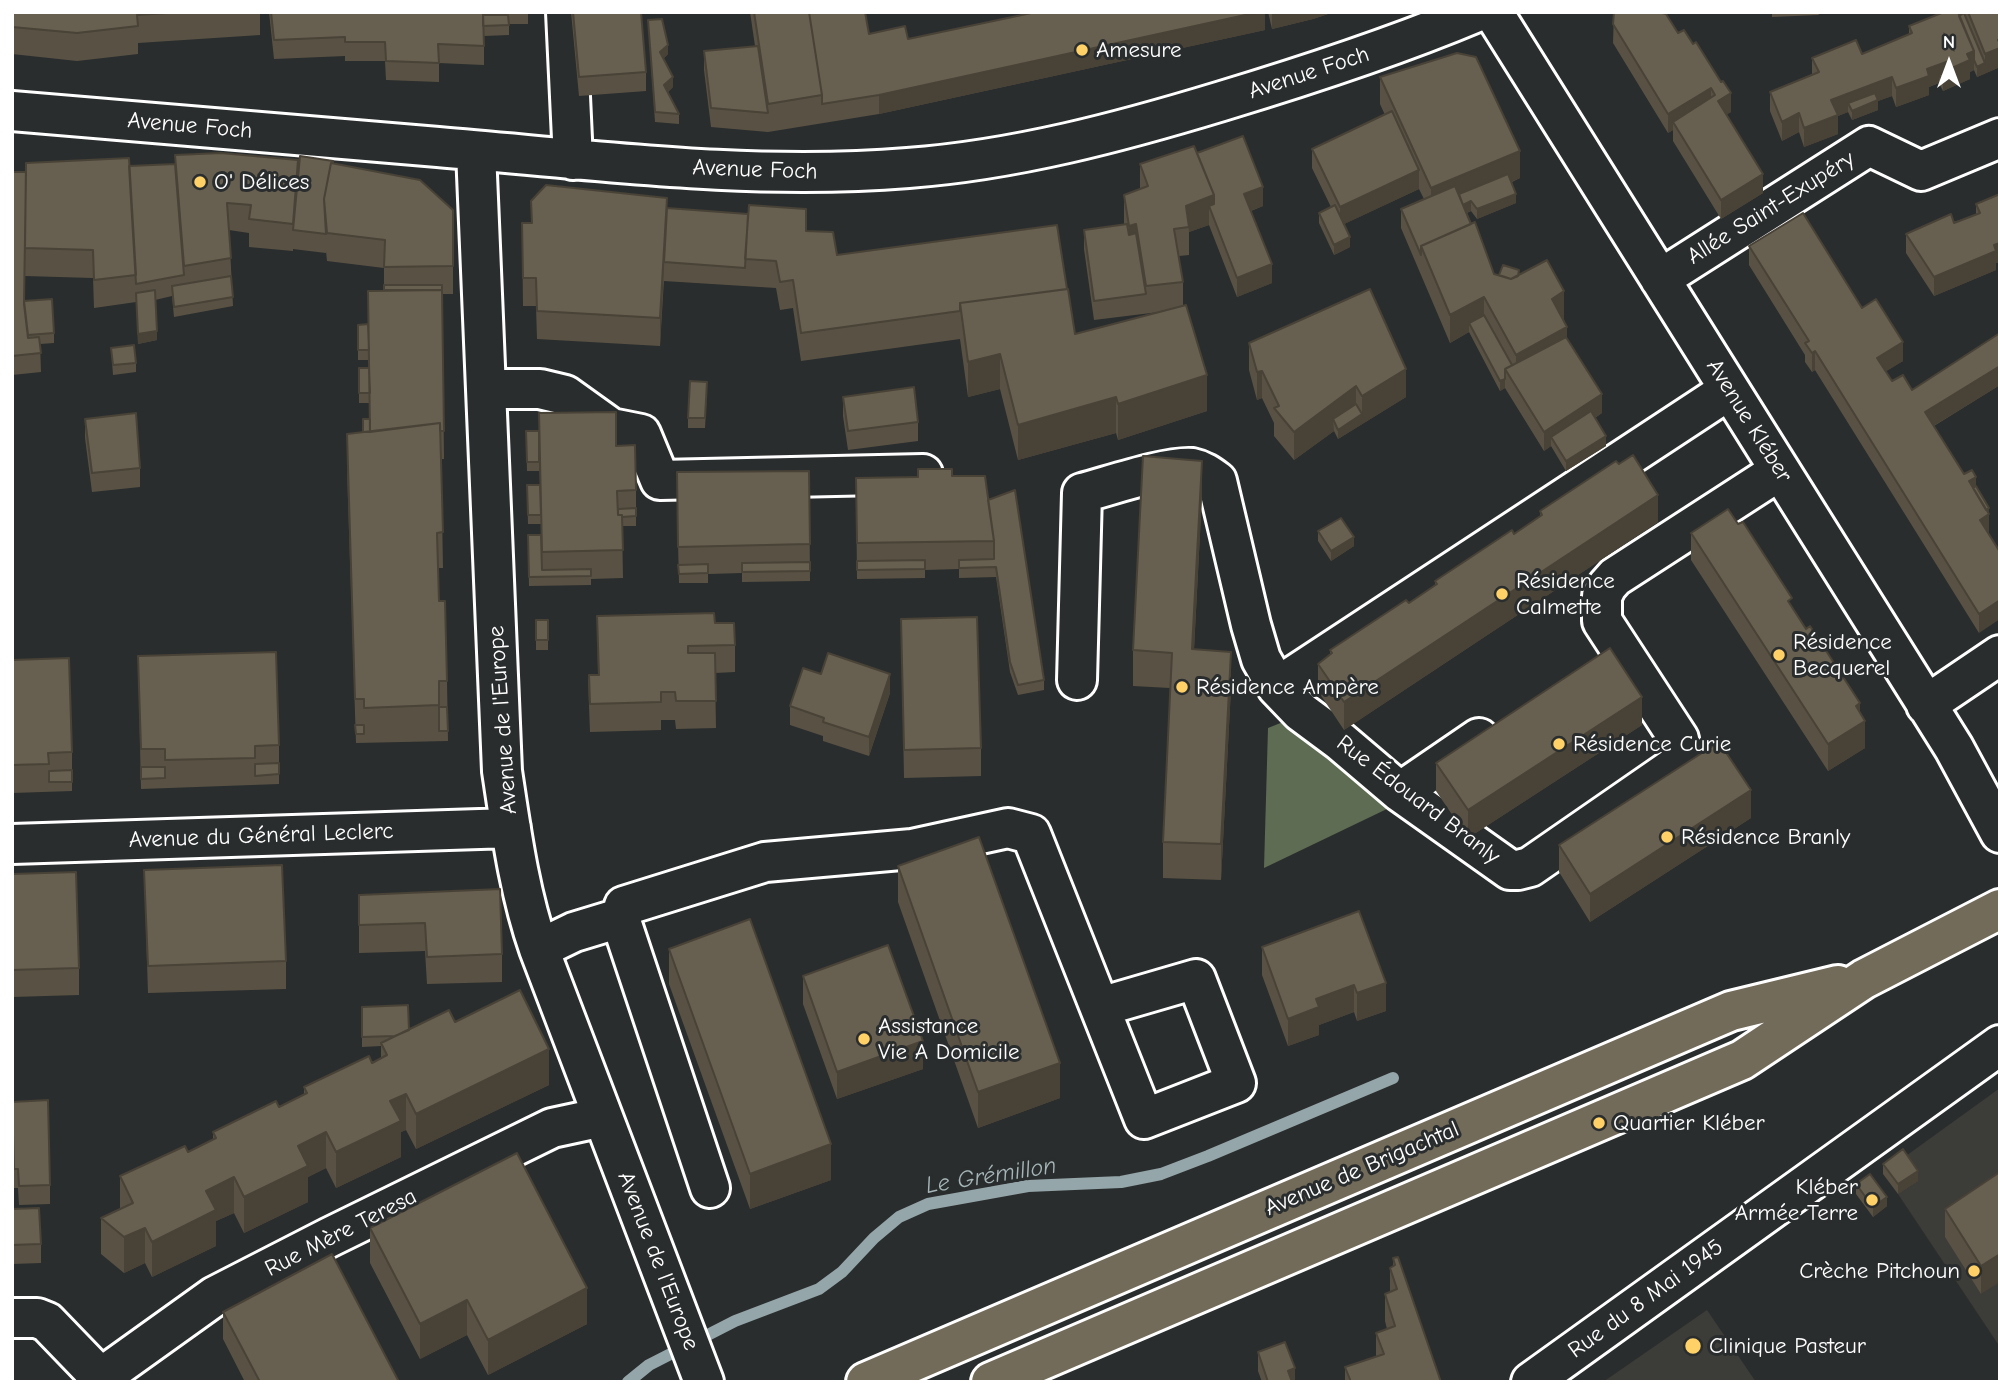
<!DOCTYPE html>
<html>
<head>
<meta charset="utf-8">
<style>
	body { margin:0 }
	#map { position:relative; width:2012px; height:1394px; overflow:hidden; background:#2a2d2e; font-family:"Comic Neue",sans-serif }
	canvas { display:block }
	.frame { position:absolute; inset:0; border:14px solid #fff; pointer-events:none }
	.north { position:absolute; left:1914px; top:28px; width:70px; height:70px; -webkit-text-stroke:5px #2a2d2e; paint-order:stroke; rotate:0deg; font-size:19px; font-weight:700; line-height:28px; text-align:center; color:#fff }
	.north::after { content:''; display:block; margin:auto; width:24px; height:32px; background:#fff; clip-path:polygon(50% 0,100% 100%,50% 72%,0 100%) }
</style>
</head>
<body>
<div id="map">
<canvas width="2012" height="1394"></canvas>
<div class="frame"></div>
<div class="north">N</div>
</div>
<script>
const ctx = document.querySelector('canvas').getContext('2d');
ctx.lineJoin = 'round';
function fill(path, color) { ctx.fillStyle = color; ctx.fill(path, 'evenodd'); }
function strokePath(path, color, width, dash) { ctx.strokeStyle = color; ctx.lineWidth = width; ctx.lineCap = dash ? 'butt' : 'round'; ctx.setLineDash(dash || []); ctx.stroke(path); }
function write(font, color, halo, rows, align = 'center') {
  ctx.font = font + ' "Comic Neue",sans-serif'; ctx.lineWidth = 6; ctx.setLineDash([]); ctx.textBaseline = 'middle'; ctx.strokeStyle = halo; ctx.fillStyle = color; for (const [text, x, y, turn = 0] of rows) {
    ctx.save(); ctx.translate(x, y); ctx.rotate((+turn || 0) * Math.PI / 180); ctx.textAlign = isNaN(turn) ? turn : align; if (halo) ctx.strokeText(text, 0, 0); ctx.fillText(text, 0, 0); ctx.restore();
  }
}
fill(new Path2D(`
	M2000 1088V1347L1898 1194 1918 1181 1903 1158Z
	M1707 1310 1756 1382H1603Z`), '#3c3c38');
fill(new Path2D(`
	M1283 722 1391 807 1264 868 1268 728Z`), '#5e6c53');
strokePath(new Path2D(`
	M628 1382 649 1365 735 1321 819 1289 842 1272 874 1238 899 1217 928 1204 1028 1186 1121 1182 1161 1174 1208 1156 1393 1078`), '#94a6a9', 12);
const minor = new Path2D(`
	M566 12 573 160
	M1493 12 1954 748 2000 833
	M12 111C154 123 296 135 438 147 594 160 751 181 908 168 1015 160 1120 132 1222 101 1308 75 1394 47 1477 12
	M476 151 502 771C511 830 519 892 539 949L704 1382
	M1660 279 1869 146 1921 171 2000 138
	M486 389H540L565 395 611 428 641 434 660 480 923 474
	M1077 680 1082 493C1109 486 1167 466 1192 468 1202 470 1209 475 1217 481L1251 625 1261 659 1277 687 1301 712 1340 741 1400 792 1510 870H1518L1530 867 1676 766 1682 757 1679 739 1602 621V596L1607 586 1615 577 1779 471
	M1277 687 1729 390
	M1926 705 2000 655
	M1400 792 1479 738
	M12 844 511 828
	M620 918 710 1188
	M539 949 574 932 620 918 624 906 765 862 912 849 1008 828 1031 834 1144 1119 1236 1083 1196 979 1100 1007
	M12 1318H37L47 1322 100 1377
	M95 1382 215 1296 330 1237 552 1128 603 1117
	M1531 1382 2000 1045`);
const major = new Path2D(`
	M866 1382 1731 1011 1838 985
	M991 1382 1742 1060 1864 979 2000 909`);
strokePath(minor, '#fff', 44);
strokePath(major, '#fff', 44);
strokePath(minor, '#2a2d2e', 38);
strokePath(major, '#736b5a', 38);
fill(new Path2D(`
	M12 12H260V35L138 43V54L77 61 12 54Z
	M269 12H528V24H509V35L484 36V65L439 63V82L386 80 385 61H345V56L274 59Z
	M571 12H641L646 72V91L579 96Z
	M750 12H865L869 34 908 39 1265 12V30L879 114 768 132 711 127 704 70V51L755 46Z
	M1268 12H1334L1313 19 1272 29Z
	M1614 12 1678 33 1731 112 1727 114 1763 193 1721 219 1673 141V130L1668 133 1613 43Z
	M1772 12H1823L1818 15 1772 17Z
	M1964 12H2000V67L1977 77 1974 70 1970 72V79L1943 91 1939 83 1929 87V95L1896 107 1892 96 1878 101V110L1852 120 1848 112 1838 116V134L1804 147 1799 132 1782 141 1770 111V92L1812 74V58L1862 54 1909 34V26L1959 16 1964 13Z
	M648 20 668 54 663 59 673 87 668 92 679 114V124L655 122Z
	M1380 77 1520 178 1512 182 1516 203 1477 219 1471 211 1467 213 1494 274 1499 275H1519L1564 319 1567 339 1602 413 1595 418 1606 446 1566 471 1551 446 1544 451 1505 388 1500 391 1469 332 1450 343 1401 228V209L1424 199 1419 189 1344 224 1350 247 1334 255 1319 223V213L1331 207 1312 168V149L1385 115 1380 104Z
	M1197 153 1263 206 1251 211 1272 283 1237 297 1209 225 1189 232V255L1179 256 1183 282V306L1207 411 1118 440 1116 433 1018 460 1000 389 968 397 960 339 801 361 793 308 780 310 776 288 664 281V279L660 346 537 339 536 306H523L522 223H531L667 208 806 231 837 255 1067 289 1075 334 1159 312 1094 320 1084 249V230L1124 225V195L1140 189V164Z
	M175 155 298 179 333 163 453 210V294H442L444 459H441L443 568H438L439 601 447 681 448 741 356 743 347 470V434L363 432 370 419V403H359V368H369L384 290V268L327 261 326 251V253L293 249V246V251L249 247V233L229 230 233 306 174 317 172 296 155 300 157 340 138 344 136 297V302L94 308 93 278 25 276 24 300 54 333V343L40 344 41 372 12 375V172L175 164Z
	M2000 194V262L1996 263V270L1934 296 1906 253V234L1960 220 1976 214V204Z
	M1749 246 1862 308 1903 361 1886 371 1892 381 1912 390 2000 385 1934 426 1964 474 1976 486 1989 517 1979 633 1815 370 1812 372 1805 362V355L1749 265Z
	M368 324 369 360H358V325Z
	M1249 343 1406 397 1338 439 1334 431 1294 460 1274 436V423L1262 398 1257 400 1249 370Z
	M111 348 136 363V372L113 375Z
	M707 392 705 428H688V418Z
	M843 397 918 422V441L848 450 843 416Z
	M85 419 140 468V487L92 492 85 438Z
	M526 431 616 446 636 490V526H622L623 578 591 579V585L529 586 528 535H541V520V524H528L527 485H540L539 457V471H527Z
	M809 471 810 581 742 582V573L708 574V583H679L677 500Z
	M952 476 988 500 1044 680V690L1018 695 1010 672 996 577 959 578V569L925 570V578L857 579 856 478Z
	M1202 496 1194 650 1231 688 1221 880 1163 878V842L1170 688 1133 686V650Z
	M1540 511 1658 522 1344 730 1318 691V664L1330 655V650L1409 603 1435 585V581L1514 534 1540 516Z
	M1318 531 1354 546 1331 561 1318 541Z
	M1691 533 1792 608 1860 712 1865 748 1828 771 1691 560Z
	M597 616 715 623 735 645V672L715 673 716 728 676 729 675 720H661V730L590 732 588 679 598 675Z
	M901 619 981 748V776L904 778Z
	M536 620H548V650H536Z
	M138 656 279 745V784L141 789Z
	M12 660 72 752V791L12 793Z
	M821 674 890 693 869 756 823 741V736L790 725V706Z
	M1642 725 1468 838 1436 791V763Z
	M1751 818 1590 922 1559 872V845Z
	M898 866 1060 1098 978 1128 898 902Z
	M144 870 286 961V989L148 993Z
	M12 874 79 968V995L12 997Z
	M359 895 502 954V982L427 984 425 951 359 953Z
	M1359 911 1386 1011 1357 1021 1354 1012 1319 1025V1035L1288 1046 1262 975V947Z
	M669 949 831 1180 750 1209 669 984Z
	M803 976 923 1069 837 1099 803 1004Z
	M362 1007 409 1030 455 1022 549 1085 416 1149 406 1130 401 1132V1157L336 1188 326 1168 308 1177V1202L244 1233 234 1213 216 1221V1246L152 1277 145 1263 124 1273 101 1254V1218L120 1209V1176L188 1152 213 1140V1132L279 1107 304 1095V1087L372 1063 381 1058V1046L362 1047Z
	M12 1102 50 1185V1204L19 1205 18 1188H14Z
	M1883 1164 1918 1181 1898 1194 1883 1174Z
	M2000 1172 1981 1294 1945 1237V1209Z
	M1856 1184 1887 1206 1873 1217 1856 1194Z
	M12 1209 41 1244V1263L12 1264Z
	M370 1228 587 1324 488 1375 467 1335 420 1359 370 1263Z
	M1393 1258 1441 1382H1345V1367L1376 1356V1333L1387 1329 1385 1321V1294L1390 1292V1268L1393 1266Z
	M223 1312 399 1382H245L223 1339Z
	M1258 1352 1295 1382H1262L1258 1371Z`), '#595244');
fill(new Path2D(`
	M1259 12H1265V30L879 114V95Z
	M1272 12H1334L1313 19 1272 29Z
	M2000 39V67L1977 77V67L1985 63V54Z
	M668 45V54L660 62V52Z
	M1974 51V70L1970 72V79L1943 91V82L1939 75V83L1929 87V95L1896 107V88L1927 69 1949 61V79L1952 77V68L1967 54Z
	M673 77V87L664 95V85Z
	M1892 77V96L1878 101V110L1852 120V111L1848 103V112L1838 116V134L1804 147V128L1831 100Z
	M1711 88V107L1673 122V130L1668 133V114Z
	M1731 93V112L1718 120V101Z
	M1799 113V132L1782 141V122Z
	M1520 151V178L1431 215V188Z
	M298 160V187L293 230V251V224Z
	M1419 170V189L1340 226V207Z
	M1763 174V193L1721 219V200Z
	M1263 187V206L1244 213V194Z
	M1516 194V203L1477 219V209Z
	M1214 195V220L1209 206V225L1189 232 1186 206Z
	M667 198V226L664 262 660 346V318Z
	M1471 201V211L1460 215V206Z
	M1136 224V252L1129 254V226Z
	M1350 237V247L1334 255V245Z
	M2000 243V262L1996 263V270L1934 296V277Z
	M1272 264V283L1237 297V278Z
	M1564 291V319L1552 327V299Z
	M1484 297V324L1469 323V332L1450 343V315Z
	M1567 327V354L1516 373V355Z
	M157 331V340L138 344V334Z
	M1903 342V361L1877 377V358Z
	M1815 351V370L1812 372V353Z
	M1000 354V389L968 397V362Z
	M2000 366V385L1925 431V412Z
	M1406 369V397L1338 439V430L1362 414V396Z
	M1262 371V398L1257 400V372Z
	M1207 375V411L1118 440V404Z
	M1505 379V388L1500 391V381Z
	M1356 386V414L1333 419 1334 431 1294 460V432Z
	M1602 394V413L1555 443 1551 437V446L1544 451V432Z
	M1116 397V433L1018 460V425Z
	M1606 436V446L1566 471V461Z
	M1202 461V496L1192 685V649Z
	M1976 477V496L1969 481Z
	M1658 495V522L1344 730V702Z
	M1989 508V533L1980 538V520L1982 512Z
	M1354 537V546L1331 561V551Z
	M2000 600V619L1979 633V614Z
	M1231 652V688L1221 880V844Z
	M890 674V693L869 756V737Z
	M1642 697V725L1468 838V810Z
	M1860 703V724L1865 721V748L1828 771V744L1856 706Z
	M1751 790V818L1590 922V894Z
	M1386 983V1011L1357 1021V993Z
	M1354 985V1012L1319 1025V1035L1288 1046V1019L1316 999Z
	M923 1041V1069L837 1099V1072Z
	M549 1049V1085L416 1149V1114Z
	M1060 1063V1098L978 1128V1092Z
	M406 1094V1130L401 1132V1157L336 1188V1152L390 1101Z
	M326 1132V1168L308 1177V1202L244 1233V1197L298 1146Z
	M831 1144V1180L750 1209V1174Z
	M1918 1171V1181L1898 1194V1184Z
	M234 1177V1213L216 1221V1246L152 1277V1242L206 1191Z
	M1887 1197V1206L1873 1217V1207Z
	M145 1228V1263L124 1273V1237Z
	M2000 1254V1282L1981 1294V1266Z
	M587 1288V1324L488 1375V1340Z
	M467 1300V1335L420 1359V1324Z
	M1295 1368V1382H1288V1371Z`), '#484237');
const building = new Path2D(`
	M12 12H183L137 15 138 26 77 33 12 27Z
	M271 12H483L484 46 438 44 439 63 386 61 385 42H345V37L274 40Z
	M573 12H641L646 72 579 77Z
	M754 12H809L822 95 768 104Z
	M809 12H865L869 34 905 26 908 39 1036 12H1259L879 95 822 104V95Z
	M1614 12H1659L1666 14 1678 33 1684 30 1693 44 1696 42 1721 82 1723 81 1731 93 1718 101 1763 174 1721 200 1673 122 1715 95 1711 88 1668 114 1613 24Z
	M1944 12H1958L1974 51 1967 54 1970 60 1952 68 1949 61 1927 69 1929 76 1896 88 1892 77 1831 100 1838 115 1804 128 1799 113 1782 122 1770 92 1819 72 1812 58 1856 40 1862 54 1912 33 1909 26Z
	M1968 12H2000V39L1998 40 2000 43V48L1985 54Z
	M1964 13 1985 63 1977 67 1974 60V51L1959 16Z
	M483 15H508L509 25 483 26Z
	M662 19 668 45 660 52 673 77 664 85 679 114 655 112 648 20Z
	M758 46 768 113 711 108 704 51Z
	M1457 53 1476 57 1520 151 1431 188 1380 77Z
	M1949 70 1952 77 1943 82 1939 75Z
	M1875 93 1878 100 1852 111 1848 103Z
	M1392 111 1419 170 1340 207 1312 149Z
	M1243 136 1263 187 1244 194 1272 264 1237 278 1209 206 1214 204V195L1197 153Z
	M1194 146 1214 195 1186 206 1189 227 1174 229 1183 282 1146 286 1136 224 1129 226 1124 195 1148 186 1140 164Z
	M221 153 298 160 293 224 249 219 251 205 227 203 231 258 184 266 175 155Z
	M300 156 333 161V163H331L324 199 326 234 293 230Z
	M129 158 136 275 94 280 93 250 25 248 26 163Z
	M331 163 420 180 453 210V266L384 267 385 240 327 233 324 199Z
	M175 164 184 275 136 284 129 166Z
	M12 172H26L24 304 28 338 39 337 41 353 12 356Z
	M1508 174 1516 194 1477 209 1471 201 1463 205 1459 194Z
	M546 185 667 198 660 318 537 311 536 278H523L522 223H532L531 201Z
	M1455 186 1471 224 1421 246V255L1401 209Z
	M2000 194V243L1994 245 1996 251 1934 277 1906 234 1951 214 1954 223 1980 213 1976 204Z
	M749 205 806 209V231L833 232 837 255 1057 225 1067 289 960 303V311L801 333 793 280 780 282 776 261 745 259Z
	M1335 205 1350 237 1334 245 1319 213Z
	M667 208 748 214 745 268 664 262Z
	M1803 213 1862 308 1876 299 1903 342 1877 358 1892 381 1903 375 1912 390 2000 333V366L1925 412 1964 474 1972 470 1976 477 1969 481 1989 514 1980 520 2000 552V600L1979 614 1815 351 1812 353 1805 343 1809 341 1749 246Z
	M1475 222 1494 274 1511 279 1547 260 1564 291 1552 299 1567 327 1516 355 1484 297 1450 315 1421 246Z
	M1127 224 1129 235 1136 233 1146 294 1094 301 1084 230Z
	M1503 265 1519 270 1518 276 1511 279 1499 275Z
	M231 276 233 297 174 307 172 286Z
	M384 285H442V290H384Z
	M1068 289 1075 334 1186 305 1207 375 1118 404 1116 397 1018 425 1000 354 968 362 960 303Z
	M1370 289 1406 369 1362 396 1356 386 1294 432 1274 408 1279 406 1262 371 1257 372 1249 343Z
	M155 290 157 331 138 334 136 293Z
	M442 290 444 431H440V423L370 432 368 291Z
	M52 299 54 333 28 335 24 301Z
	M1484 315 1512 365 1505 369V379L1500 381 1469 323Z
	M368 324 369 350H358V325Z
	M1566 337 1602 394 1544 432 1505 369Z
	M134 345 136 363 113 365 111 348Z
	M359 368H369L370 393H359Z
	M690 381 707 382 705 418H688Z
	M914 387 918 422 848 431 843 397Z
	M1356 404 1362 414 1338 430 1333 419Z
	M1591 411 1606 436 1566 461 1551 437Z
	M616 412V446L635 445 636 490 617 491 618 515H622L623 550 542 552 539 413Z
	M136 413 140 468 92 473 85 419Z
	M363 419H370V432H363Z
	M440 423 443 532 437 533 439 601H445L447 681H439V705L364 708V699H355L347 434Z
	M526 431H539V462H527Z
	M1633 455 1658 495 1344 702 1318 664 1332 653 1330 650 1406 600 1409 603 1437 584 1435 581 1512 530 1514 534 1542 515 1540 511 1616 461 1619 464Z
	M1143 456 1202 461 1192 649 1231 652 1221 844 1163 842 1172 653 1133 650Z
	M918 469H952V476H985L994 541 857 543 856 478 918 477Z
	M809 471 810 544 678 547 677 472Z
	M527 485H540L541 515H528Z
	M1976 486 1989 508 1986 510 1973 488Z
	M1015 490 1044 680 1018 685 1010 662 996 567 959 568V560L994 559V541L988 500Z
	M636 508V516L622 517V515H618V509Z
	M1728 509 1738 524 1743 522 1792 598 1788 601 1806 629 1810 626 1860 703 1856 706 1865 721 1828 744 1691 533Z
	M1341 518 1354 537 1331 551 1318 531Z
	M528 535H541L542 570 591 569V576L529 577Z
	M925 560V569L857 570V561Z
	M810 562V571L742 572V563Z
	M708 564V573L679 574 678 565Z
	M714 613 715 623H734L735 645 688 646V653H715L716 701H676L675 692H661V702L590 704 589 675H599L597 616Z
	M977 617 981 748 904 750 901 619Z
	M536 620H548V640H536Z
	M1610 648 1642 697 1468 810 1436 763Z
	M276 652 279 745 255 746V758L165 760V749H141L138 656Z
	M828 653 890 674 869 737 823 722 824 718 790 706 803 668 821 674Z
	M69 658 72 752 48 753 49 764 12 765V660Z
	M439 707H447L448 731H439Z
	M355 725H364V734H356Z
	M1719 742 1751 790 1590 894 1559 845Z
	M279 763V774L255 776V764Z
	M141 767H165V778L141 779Z
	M72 770V782H49V771Z
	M979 837 1060 1063 978 1092 898 866Z
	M282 865 286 961 148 966 144 870Z
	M76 872 79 968 12 970V874Z
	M500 889 502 954 427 957 425 923 359 925V895Z
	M1359 911 1386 983 1357 993 1354 985 1316 999 1319 1007 1288 1019 1262 947Z
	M750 919 831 1144 750 1174 669 949Z
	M888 945 923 1041 837 1072 803 976Z
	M520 990 549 1049 416 1114 406 1094 390 1101 401 1121 336 1152 326 1132 298 1146 308 1166 244 1197 234 1177 206 1191 216 1210 152 1242 145 1228 124 1237 101 1218 133 1203 120 1176 185 1146 188 1152 216 1138 213 1132 276 1101 279 1107 307 1093 304 1087 369 1056 372 1063 387 1055 381 1043 449 1010 455 1022Z
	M408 1005 409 1030 395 1036 362 1037V1007Z
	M48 1100 50 1185 19 1186 18 1169H14L12 1102Z
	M1903 1149 1918 1171 1898 1184 1883 1164Z
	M517 1153 587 1288 488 1340 467 1300 420 1324 370 1228Z
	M2000 1172V1254L1981 1266 1945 1209Z
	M1870 1174 1887 1197 1873 1207 1856 1184Z
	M39 1208 41 1244 12 1245V1209Z
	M332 1254 399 1382H260L223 1312Z
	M1398 1257 1441 1382H1351L1345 1367 1384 1354 1376 1333 1395 1326 1385 1294 1397 1289 1390 1268 1395 1265 1393 1258Z
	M1285 1342 1295 1368 1288 1371 1292 1382H1268L1258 1352Z`);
fill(building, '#675f4f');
strokePath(building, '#484237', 2);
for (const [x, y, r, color] of [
	[1082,50,7,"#ffd166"],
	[200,182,7,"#ffd166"],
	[1502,594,7,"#ffd166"],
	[1779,655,7,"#ffd166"],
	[1182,687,7,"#ffd166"],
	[1559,744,7,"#ffd166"],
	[1667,837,7,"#ffd166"],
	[864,1039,7,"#ffd166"],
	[1599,1123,7,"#ffd166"],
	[1872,1200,7,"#ffd166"],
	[1974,1271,7,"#ffd166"],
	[1693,1346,9,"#ffd166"]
]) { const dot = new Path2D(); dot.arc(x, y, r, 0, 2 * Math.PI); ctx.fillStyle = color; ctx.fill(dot); strokePath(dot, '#2a2d2e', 2.5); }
write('23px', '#fff', '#2a2d2e', [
	["Amesure",1096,50],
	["O' Délices",214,182],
	["Résidence",1516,581],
	["Calmette",1516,607],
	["Résidence",1793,642],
	["Becquerel",1793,668],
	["Résidence Ampère",1196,687],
	["Résidence Curie",1573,744],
	["Résidence Branly",1681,837],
	["Assistance",878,1026],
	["Vie A Domicile",878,1052],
	["Quartier Kléber",1613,1123],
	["Kléber",1858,1187,"right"],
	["Armée Terre",1858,1213,"right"],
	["Crèche Pitchoun",1960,1271,"right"],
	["Clinique Pasteur",1709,1346]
], 'left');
write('23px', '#fff', '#2a2d2e', [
	["Avenue Foch",1309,73,-18],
	["Avenue Foch",190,126,5],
	["Avenue Foch",755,170,2],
	["Allée Saint-Exupéry",1771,208,-32],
	["Avenue Kléber",1749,421,58],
	["Avenue de l'Europe",503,720,-94],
	["Rue Édouard Branly",1418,800,37],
	["Avenue du Général Leclerc",261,836,-2],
	["Avenue de Brigachtal",1362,1169,-23],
	["Rue Mère Teresa",341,1233,-27],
	["Avenue de l'Europe",658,1261,69],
	["Rue du 8 Mai 1945",1646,1299,-36]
]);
write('italic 24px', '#a6b5b7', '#2a2d2e', [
	["Le Grémillon",991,1176,-9]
]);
</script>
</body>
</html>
